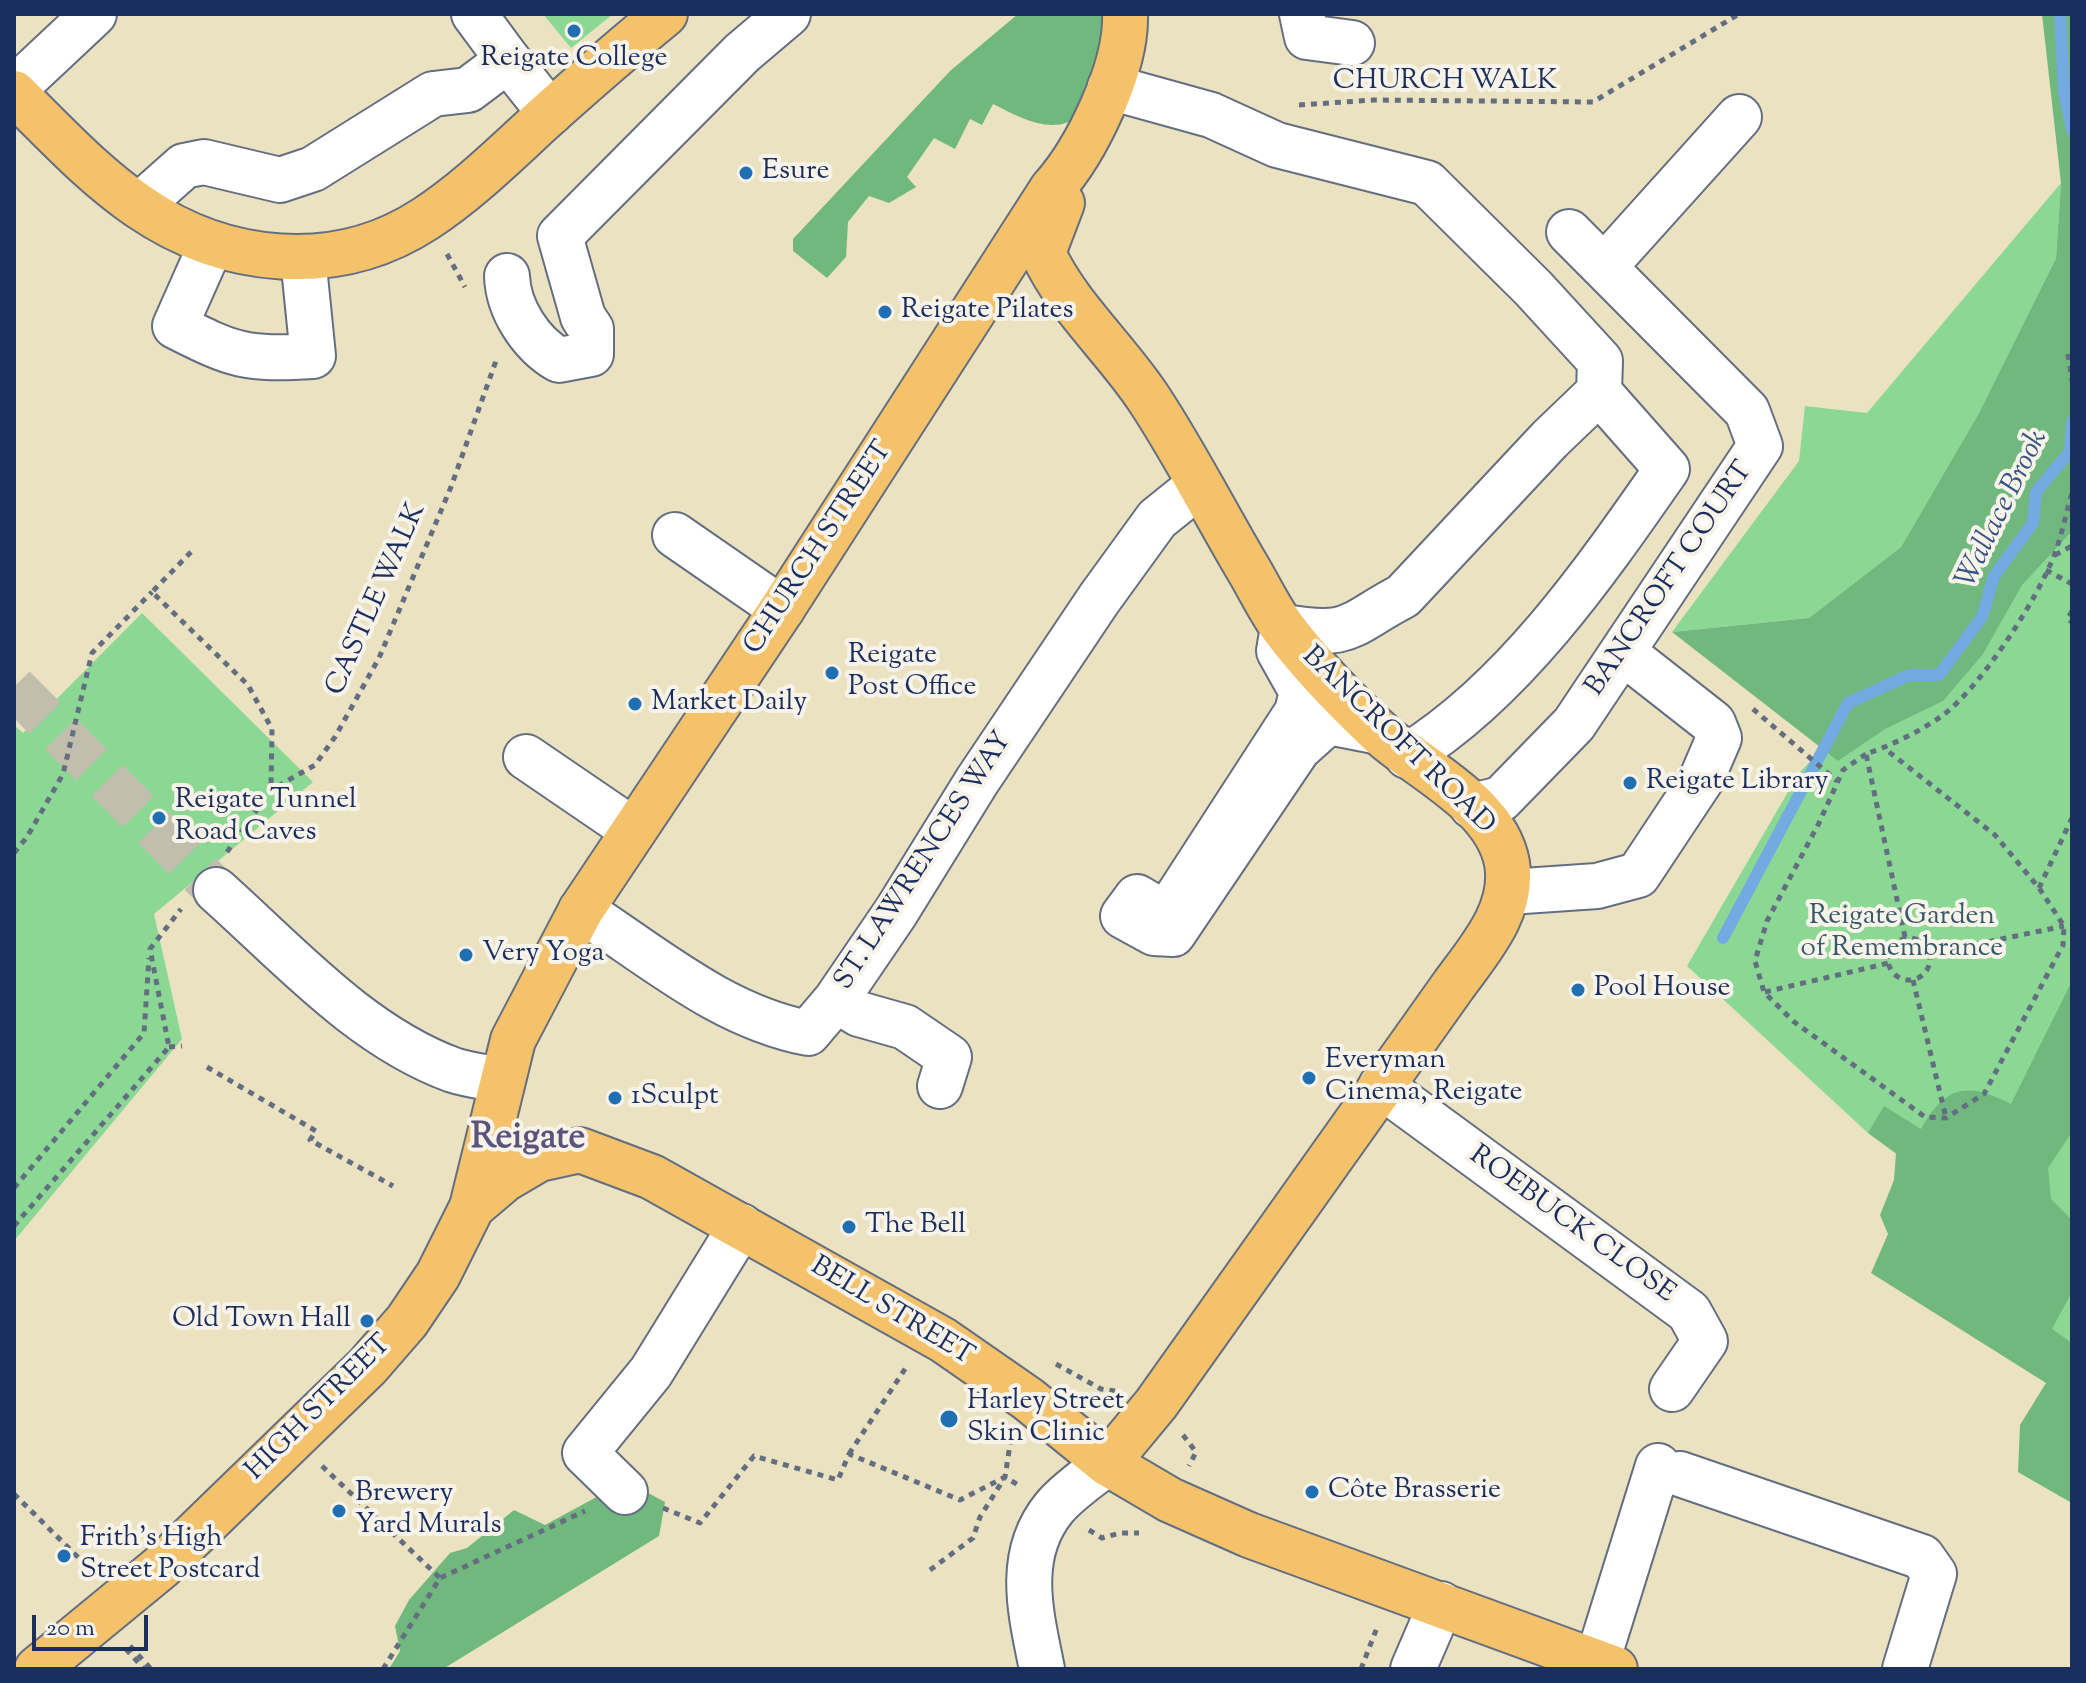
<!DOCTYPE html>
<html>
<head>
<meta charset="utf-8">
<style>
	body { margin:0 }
	#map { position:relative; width:2086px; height:1683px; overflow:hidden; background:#ebe2c1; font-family:"Sorts Mill Goudy",serif }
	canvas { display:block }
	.frame { position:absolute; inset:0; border:16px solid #1b2f5e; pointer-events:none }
	.scale { position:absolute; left:32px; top:1615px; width:116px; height:36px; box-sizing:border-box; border:4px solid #1b2f5e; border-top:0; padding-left:10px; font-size:24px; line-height:28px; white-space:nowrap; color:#1b2f5e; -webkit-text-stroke:6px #f7f3e8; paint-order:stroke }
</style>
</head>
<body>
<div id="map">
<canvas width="2086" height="1683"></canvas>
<div class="frame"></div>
<div class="scale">20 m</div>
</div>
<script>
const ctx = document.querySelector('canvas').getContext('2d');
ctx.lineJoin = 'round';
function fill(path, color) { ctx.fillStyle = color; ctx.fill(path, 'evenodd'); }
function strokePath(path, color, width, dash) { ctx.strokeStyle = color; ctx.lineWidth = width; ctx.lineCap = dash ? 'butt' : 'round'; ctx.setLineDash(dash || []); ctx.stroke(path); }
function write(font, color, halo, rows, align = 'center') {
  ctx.font = font + ' "Sorts Mill Goudy",serif'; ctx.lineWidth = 8; ctx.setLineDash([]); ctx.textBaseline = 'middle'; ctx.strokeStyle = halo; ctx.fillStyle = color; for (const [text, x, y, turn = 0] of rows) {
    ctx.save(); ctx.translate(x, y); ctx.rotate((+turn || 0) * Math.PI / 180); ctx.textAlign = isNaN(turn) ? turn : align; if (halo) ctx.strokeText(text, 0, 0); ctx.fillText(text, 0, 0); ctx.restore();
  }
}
fill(new Path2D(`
	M543 14H613L571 48Z
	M2061 183 2056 258 1979 413 1901 547 1809 618 1672 632 1799 461 1805 406 1867 413Z
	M2072 389V1503L2018 1472 2056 1388 1920 1172 1868 1133 1687 966 1799 773 1826 745Z
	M142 613 313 782 154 914 182 1039 14 1241V725L23 733Z`), '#8bd895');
fill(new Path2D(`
	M1018 14H1106L1094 66 1071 121C1045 133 1018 116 993 104L982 125 970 119 955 149 934 138 907 177 916 187 889 203 869 196 848 222 846 257 827 278 793 251V239L950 71Z
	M2042 14H2072V531L2022 585 1983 654 1943 701 1885 729 1838 761 1672 632 1809 618 1901 547 1979 413 2056 258 2061 183Z
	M2072 981V1132L2048 1168 2051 1199 2072 1220V1292L2052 1329 2072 1343V1503L2018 1472 2020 1425 2046 1383 1871 1273 1888 1234 1880 1215 1894 1180 1896 1153 1868 1133 1884 1106 1921 1129C1945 1086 1967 1081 2011 1104Z
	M626 1481 665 1502 659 1536 443 1669H389L400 1651 395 1626 409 1600 450 1553 467 1548 514 1510 545 1525Z`), '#70b87e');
strokePath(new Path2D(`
	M2060 14 2064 91 2072 130
	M1723 938 1848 703 1909 675H1939L1982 617 1994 576 2033 523 2036 492 2070 451 2072 422`), '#74aae2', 12);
strokePath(new Path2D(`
	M14 687 216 890`), '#c1bead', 44, [44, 22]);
const minor = new Path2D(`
	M474 14 508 60
	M1302 14 1307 37 1352 43
	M1110 87 1211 115 1277 145 1427 183 1533 288 1600 361 1599 392 1667 469C1596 571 1514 690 1407 756
	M14 89 94 14
	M139 206 184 166 204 162 280 180 313 169 433 94 468 90 508 60 550 113
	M211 245 175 326C234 356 246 360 313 356L303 257
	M1604 267 1739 117
	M507 276C508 309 531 344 559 360L591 354V329L583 317 560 236 742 53 788 14
	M675 535 782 609
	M1379 732 1328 722 1298 749 1173 934 1154 933 1123 916 1137 897C1149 904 1158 911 1172 905L1297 712 1302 692 1279 651 1283 627C1353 638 1346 626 1403 596L1550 439 1599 392
	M526 757 633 830
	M1472 806 1501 799 1574 724 1760 446 1747 411 1569 232
	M216 890C288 954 360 1036 453 1070 468 1075 485 1077 501 1080
	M1509 892 1597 886 1638 875 1701 780 1719 738 1713 723 1625 654
	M581 910C654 957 721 1016 808 1033L836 1000 896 912 977 781 1099 599 1157 519 1198 486
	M836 1000 859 1014 905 1027 949 1057 940 1086
	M1381 1086 1689 1312 1705 1341 1672 1389
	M1680 1474 1922 1557 1934 1574 1905 1669
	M625 1492 585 1453 651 1372 741 1226
	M1597 1662 1658 1466
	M1042 1669C1031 1614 1015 1556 1054 1508 1068 1491 1090 1477 1107 1463
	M1413 1669 1441 1604`);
const major = new Path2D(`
	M14 93C54 132 93 175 140 207 225 265 336 277 425 219 471 189 510 149 550 113 588 79 626 46 665 14
	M1062 203 1043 253C1066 305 1117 350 1149 399 1186 455 1216 515 1250 572 1261 591 1271 612 1284 629 1312 666 1345 700 1379 732 1420 770 1496 803 1507 863 1515 911 1479 950 1453 986L1156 1404 1107 1463
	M472 1207 505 1179 539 1159 580 1150 652 1177 943 1340 1028 1399 1107 1463 1170 1500 1249 1535 1615 1669
	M37 1669 161 1567 367 1367 407 1321 438 1275 472 1207 513 1040 581 910 782 609 1052 189C1087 150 1127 67 1125 14`);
strokePath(minor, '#646e81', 48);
strokePath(major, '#646e81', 48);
strokePath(new Path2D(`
	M1299 105 1374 100 1593 102 1739 14
	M447 254 465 287
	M2068 354 2072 381
	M191 552 152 592 248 685 272 729 271 789
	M2055 555 2072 546
	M2046 570 2072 584
	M2072 611 2067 619 2072 622
	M1753 709 1837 781
	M1866 754 1843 770 1819 823 1767 921 1755 961 1764 992 1793 1021 1925 1117 1946 1118 1984 1094 2063 945 2064 926 2039 888 1995 835 1884 748
	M227 852 271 790 315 765 335 737 379 658 451 487 497 358
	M14 853 27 837 63 774 92 653 152 592
	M2039 888 2072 818
	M1905 937 1866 754C1892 745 1921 731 1943 715 1981 687 2039 597 2055 553 2062 534 2066 513 2072 493
	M1888 959a21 21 0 1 1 42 0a21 21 0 1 1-42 0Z
	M1930 954 2064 926
	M1913 980 1946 1118
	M1765 992 1889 963
	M169 1047 182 1046
	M207 1067 316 1131 310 1140 393 1186
	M14 1188 144 1033 149 958
	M14 1226 169 1047 150 949 181 909
	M1056 1364 1101 1389 1115 1391
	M1183 1435 1196 1452 1189 1466
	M849 1454 907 1366
	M322 1466 440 1578
	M14 1494 91 1570
	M663 1508 700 1523 754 1456 838 1480 849 1454 960 1500 1005 1477 1020 1486
	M1089 1530 1102 1538 1120 1533H1139
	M930 1570 973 1538 980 1517 1005 1477 1011 1438
	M130 1646 151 1669
	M126 1649 144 1669
	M383 1669 440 1578 585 1511
	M1361 1669 1378 1625`), '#646e81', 5, [6, 6]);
strokePath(minor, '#fff', 44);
strokePath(major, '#f3c26a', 44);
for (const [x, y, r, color] of [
	[574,31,8,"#1f6fb2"],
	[746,173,8,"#1f6fb2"],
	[885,312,8,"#1f6fb2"],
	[832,673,8,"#1f6fb2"],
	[635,704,8,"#1f6fb2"],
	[1630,783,8,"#1f6fb2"],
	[159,818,8,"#1f6fb2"],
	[466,955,8,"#1f6fb2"],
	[1578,990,8,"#1f6fb2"],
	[1309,1078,8,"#1f6fb2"],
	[615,1098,8,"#1f6fb2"],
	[849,1227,8,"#1f6fb2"],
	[367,1321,8,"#1f6fb2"],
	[949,1419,10,"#1f6fb2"],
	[1312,1492,8,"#1f6fb2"],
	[339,1511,8,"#1f6fb2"],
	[64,1556,8,"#1f6fb2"]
]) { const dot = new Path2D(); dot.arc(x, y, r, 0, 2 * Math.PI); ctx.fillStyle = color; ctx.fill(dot); strokePath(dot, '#f7f3e8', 3); }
write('28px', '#1b2f5e', '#f7f3e8', [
	["Reigate College",574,60,"center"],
	["Esure",762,173],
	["Reigate Pilates",901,312],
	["Reigate",848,657],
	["Post Office",848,689],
	["Market Daily",651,704],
	["Reigate Library",1646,783],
	["Reigate Tunnel",175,802],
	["Road Caves",175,834],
	["Very Yoga",482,955],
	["Pool House",1594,990],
	["Everyman",1325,1062],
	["Cinema, Reigate",1325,1094],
	["1Sculpt",631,1098],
	["The Bell",865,1227],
	["Old Town Hall",351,1321,"right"],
	["Harley Street",967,1403],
	["Skin Clinic",967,1435],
	["Côte Brasserie",1328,1492],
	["Brewery",355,1495],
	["Yard Murals",355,1527],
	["Frith's High",80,1540],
	["Street Postcard",80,1572]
], 'left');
write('28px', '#1b2f5e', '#f7f3e8', [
	["CHURCH WALK",1445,83],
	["CHURCH STREET",820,549,-57],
	["BANCROFT COURT",1671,580,-56],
	["CASTLE WALK",378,600,-66],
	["BANCROFT ROAD",1397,742,44],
	["ST. LAWRENCES WAY",925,862,-57],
	["ROEBUCK CLOSE",1571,1226,36],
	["BELL STREET",891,1313,31],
	["HIGH STREET",320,1409,-45]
]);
write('28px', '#37596c', '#f7f3e8', [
	["Reigate Garden",1902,918],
	["of Remembrance",1902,950]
]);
write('italic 30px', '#365486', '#f7f3e8', [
	["Wallace Brook",2004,510,-64]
]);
write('bold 36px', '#5a547c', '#f7f3e8', [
	["Reigate",528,1141]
]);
</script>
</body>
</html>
